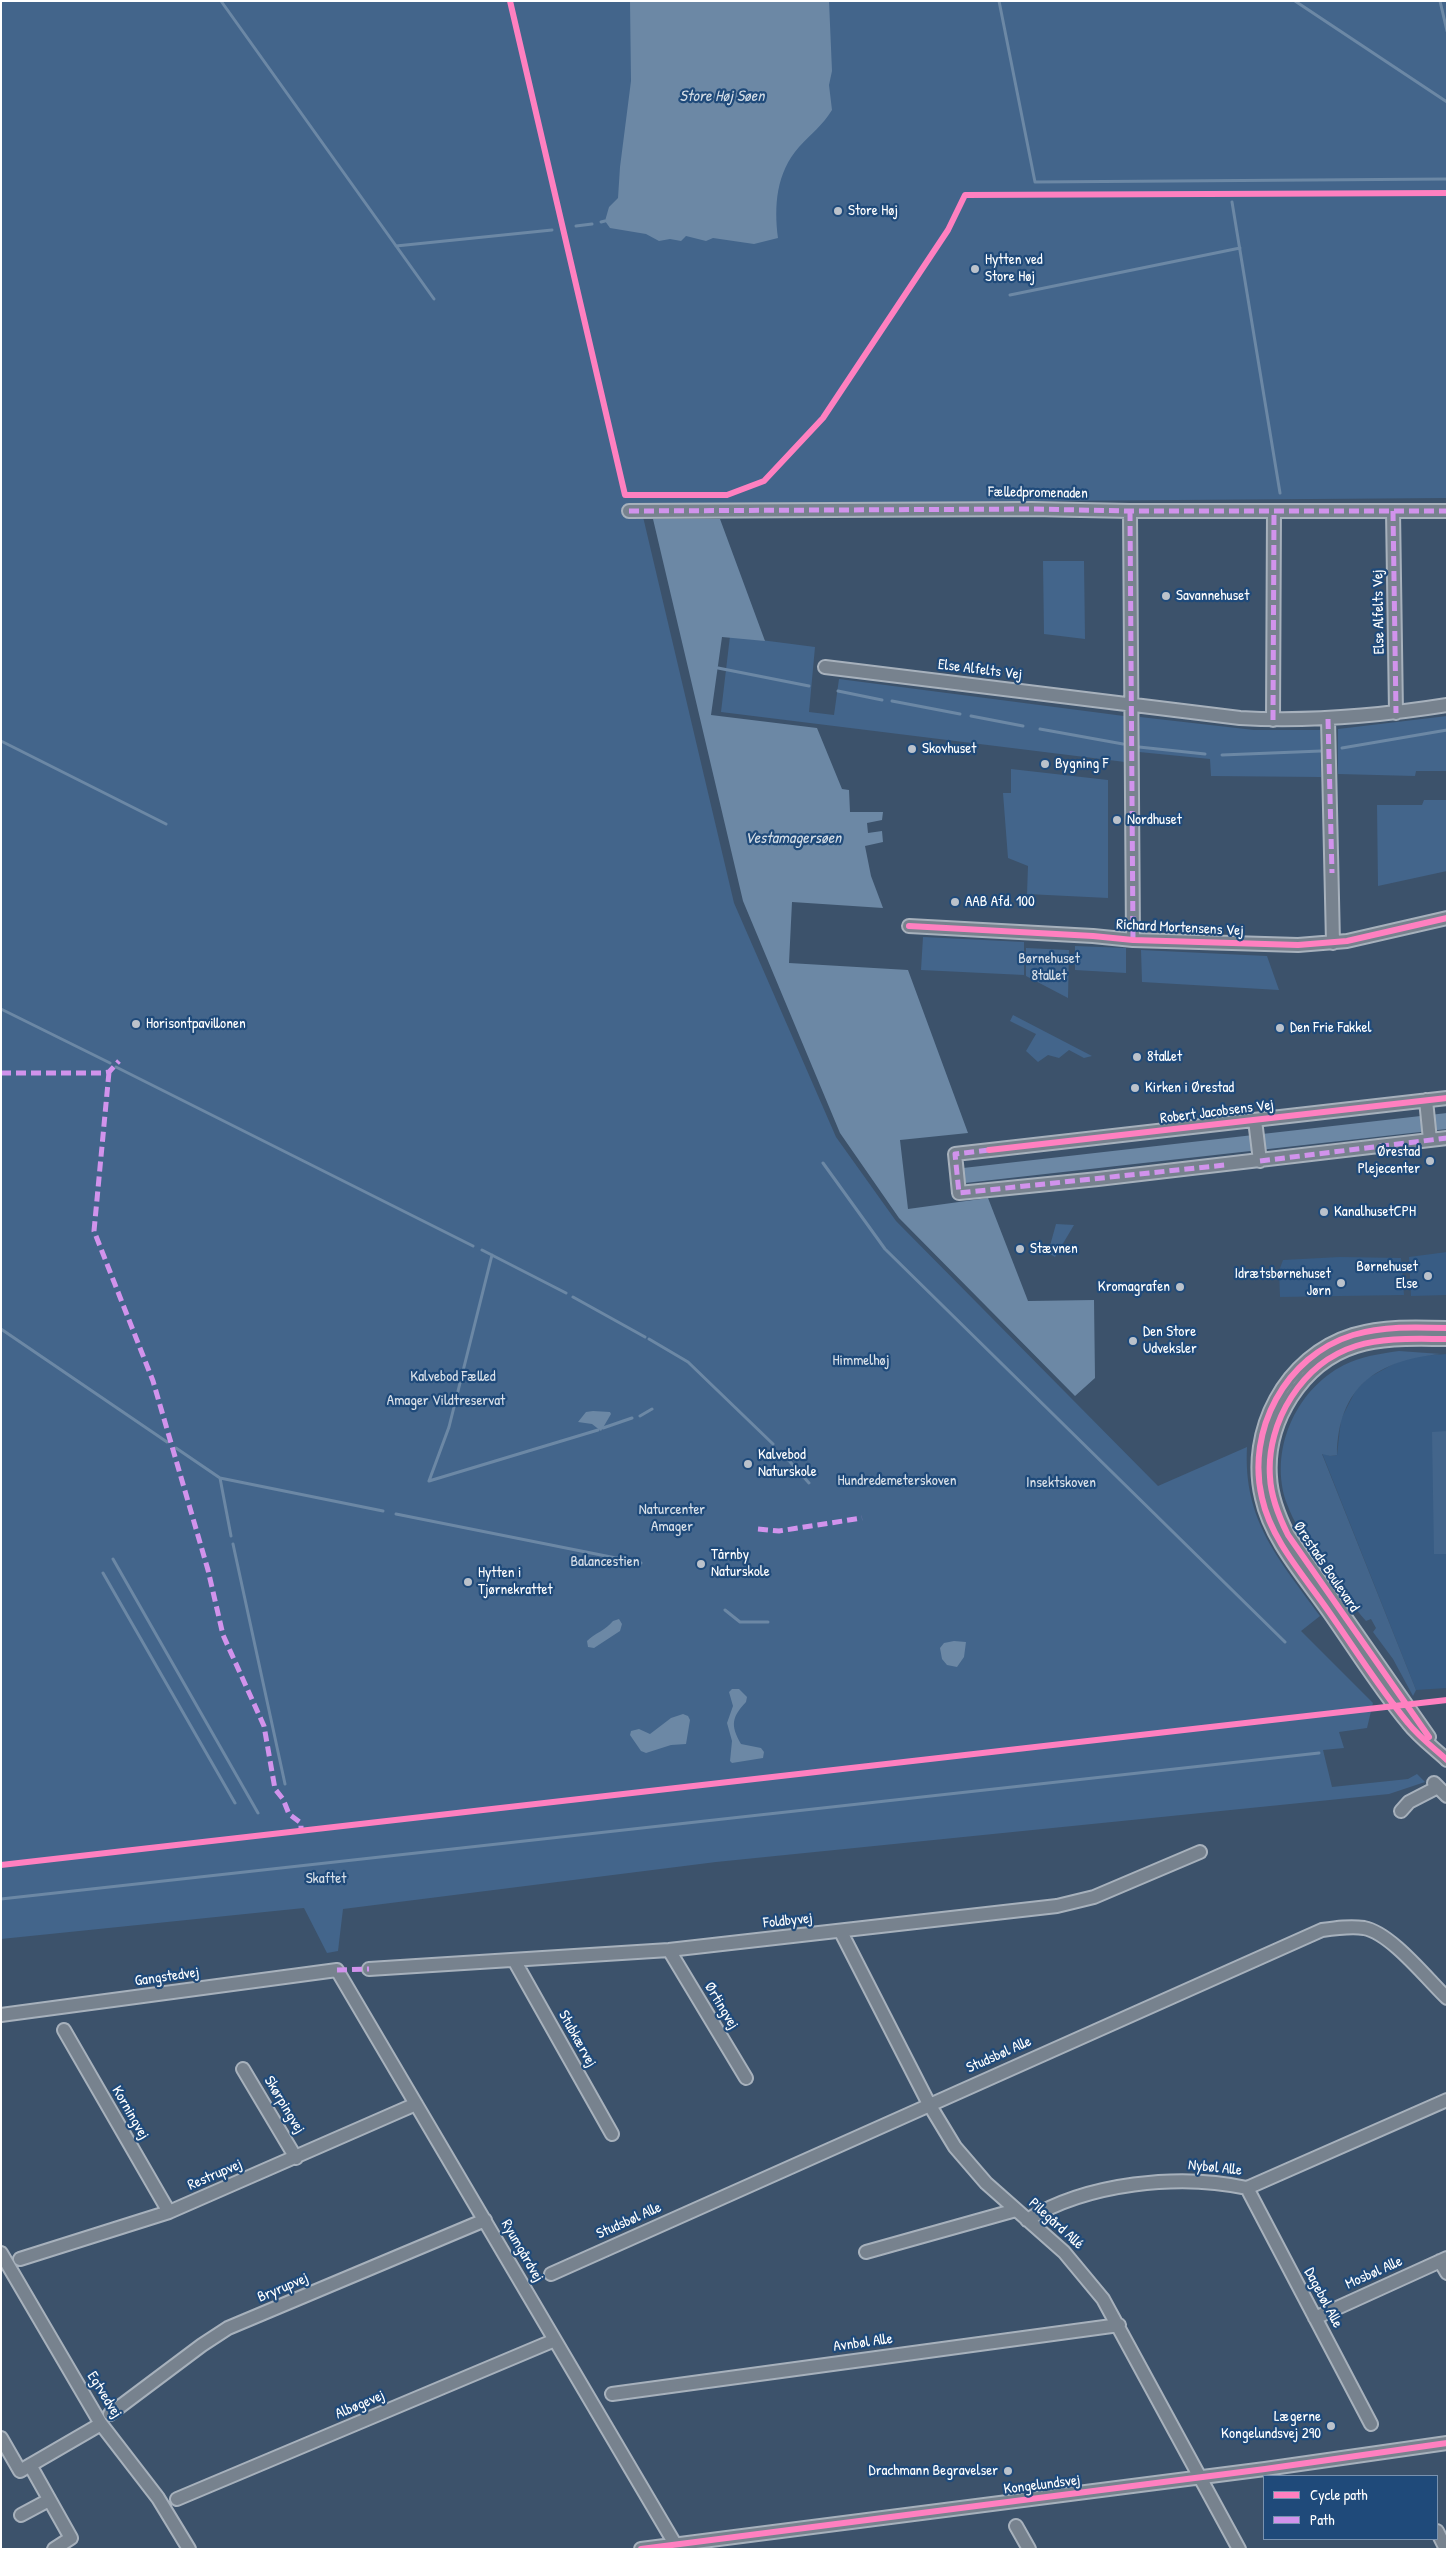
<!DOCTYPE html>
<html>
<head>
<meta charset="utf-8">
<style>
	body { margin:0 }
	#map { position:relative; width:1448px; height:2550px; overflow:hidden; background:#3c526b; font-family:"Patrick Hand",sans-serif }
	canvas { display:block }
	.frame { position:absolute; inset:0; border:2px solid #fff; pointer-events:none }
	.legend { position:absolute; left:1263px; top:2475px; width:175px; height:65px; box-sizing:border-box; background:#1f4a7a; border:1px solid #7992af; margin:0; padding:6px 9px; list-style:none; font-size:15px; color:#fff }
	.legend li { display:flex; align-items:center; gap:10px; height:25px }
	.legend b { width:25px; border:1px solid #7992af }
</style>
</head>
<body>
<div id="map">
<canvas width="1448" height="2550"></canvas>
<div class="frame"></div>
<ul class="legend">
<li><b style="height:6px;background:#ff80c0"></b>Cycle path</li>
<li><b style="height:6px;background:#d193ec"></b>Path</li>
</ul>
</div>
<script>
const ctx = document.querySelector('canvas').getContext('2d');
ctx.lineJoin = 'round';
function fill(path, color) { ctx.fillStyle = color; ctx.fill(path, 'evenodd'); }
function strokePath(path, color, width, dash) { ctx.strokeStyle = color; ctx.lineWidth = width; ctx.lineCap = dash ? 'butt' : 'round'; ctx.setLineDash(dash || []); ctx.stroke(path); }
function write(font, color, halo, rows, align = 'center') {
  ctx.font = font + ' "Patrick Hand",sans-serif'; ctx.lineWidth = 4.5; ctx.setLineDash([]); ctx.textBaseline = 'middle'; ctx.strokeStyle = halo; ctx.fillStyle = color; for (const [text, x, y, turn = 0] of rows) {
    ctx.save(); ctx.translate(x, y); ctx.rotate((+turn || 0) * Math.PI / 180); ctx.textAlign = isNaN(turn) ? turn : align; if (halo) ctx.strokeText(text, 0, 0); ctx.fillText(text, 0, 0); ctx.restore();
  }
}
fill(new Path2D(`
	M1447 1252V1295L1411 1296 1409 1257Z
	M1340 1257 1401 1258 1404 1295 1280 1297 1279 1271 1283 1260Z
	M1447 1354V1688L1416 1690 1322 1453 1330 1456 1337 1455 1341 1419 1356 1390 1368 1378 1399 1361 1420 1356Z`), '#385c84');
fill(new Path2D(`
	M1 1H1447V498L640 504 734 903 836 1137 896 1221 1158 1486 1247 1447C1243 1521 1279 1559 1320 1616L1301 1631 1373 1703 1367 1728 1339 1732 1344 1748 1323 1750 1332 1787 1408 1779 1417 1774 1425 1782 1389 1794 716 1862 343 1909 338 1951 327 1953 304 1908 1 1939Z
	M1043 561H1084L1085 639 1044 634Z
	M730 636 815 647 809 712 834 715 839 679 1124 716 1125 762 721 712Z
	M1447 716V771H1416L1415 776 1338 774V729Z
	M1140 717 1254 730H1320L1321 777 1211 776 1210 759 1139 752Z
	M1011 769 1108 780V898L1027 894 1028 866 1008 858 1003 793H1011Z
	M1424 800H1447V871L1378 886 1377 805H1422Z
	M923 937 1024 942V975L921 970Z
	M1075 946 1126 948V973L1075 970Z
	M1026 948 1069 950 1068 998 1026 976Z
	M1141 950 1267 956 1279 990 1142 982Z
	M1013 1015 1092 1056 1084 1058 1069 1050 1059 1058 1048 1055 1038 1062 1026 1051 1036 1034 1010 1021Z
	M1056 1224 1074 1225 1055 1257 1048 1253Z
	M1399 1351 1441 1354C1377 1360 1338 1387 1337 1455L1330 1456 1322 1454 1416 1690 1413 1696 1393 1659 1373 1632 1376 1628 1371 1619 1366 1621C1342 1593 1299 1538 1287 1504 1268 1452 1295 1390 1344 1365 1362 1356 1379 1354 1399 1351Z
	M1447 1431V1554H1434L1432 1432Z`), '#43658b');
fill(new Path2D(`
	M630 1H829L832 71 829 85 832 110C823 125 811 134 799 147 776 173 774 206 778 238L754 244 713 238 706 241 686 236 681 241 670 239 659 241 646 234 610 228 605 221 609 207 618 198 620 167 631 81Z
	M653 519H720L765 641 722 637 711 715 817 728 842 789 849 790 850 812H883L882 820 867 823 868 833 882 831 883 842 865 846 871 876 883 908 792 902 789 963 908 970 968 1133 900 1140 908 1209 988 1198 1028 1301 1094 1300 1095 1378 1075 1396 899 1218 840 1133 743 901Z
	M1447 1113V1129L965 1183 963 1168Z
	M593 1411 610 1412 611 1414 601 1431 592 1424 578 1422 586 1412Z
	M619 1619 622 1624 620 1631 594 1648 588 1647 587 1641C595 1633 606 1630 613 1621Z
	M954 1641 966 1642 964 1657 957 1667 947 1665 942 1659 940 1648 944 1643Z
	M732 1689H739L747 1697 746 1702C732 1717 730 1725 741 1744L761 1748 764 1752 763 1758 732 1763 730 1761 732 1741 727 1723 733 1706 729 1692Z
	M683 1714 688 1716 690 1720 686 1744 671 1745 646 1753 641 1751 630 1735 631 1731 639 1729 650 1734 671 1718Z`), '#6c88a5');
strokePath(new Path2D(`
	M221 1 434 299
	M999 1 1035 182 1447 179
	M1295 1 1447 102
	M1440 1 1447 31
	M1232 202 1280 493
	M601 222 605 221
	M576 226 592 224
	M396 246 552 230
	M1010 295 1240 248
	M718 668 809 686
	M838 691 882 700
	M892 701 960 714
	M971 716 1023 726
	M1040 729 1123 744
	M1 741 166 824
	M1139 747 1205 754
	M1342 748 1447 730
	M1222 755 1321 751
	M1 1009 110 1063
	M116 1067 473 1246
	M823 1163 885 1249 1285 1642
	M482 1250 566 1293
	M573 1297 645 1337
	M1 1329 167 1442
	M649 1339 688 1362 773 1444
	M640 1416 652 1409
	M603 1428 632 1418
	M176 1448 220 1478 383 1511
	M783 1454 809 1483
	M220 1478 231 1536
	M429 1481 449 1427 492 1255
	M429 1481 598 1430
	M396 1514 641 1563
	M233 1544 285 1784
	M113 1559 258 1813
	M103 1573 235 1803
	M725 1610 740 1622H768
	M1 1899 1319 1753`), '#6c88a5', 3);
const minor = new Path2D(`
	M629 511 1032 509 1130 511H1447
	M1130 511 1133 940
	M1393 511 1396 713
	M825 667 1240 718C1310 722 1378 716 1447 705
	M1328 719 1333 943
	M1273 720 1274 511
	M909 926 1093 936 1133 940 1298 945 1347 941 1447 918
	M1447 1098 955 1154 959 1193 1098 1179 1447 1138
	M1426 1100 1430 1140
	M1255 1120 1260 1161
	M1447 1328C1415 1327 1383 1326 1353 1335 1285 1356 1246 1431 1262 1498 1271 1540 1305 1577 1329 1612 1355 1649 1379 1688 1408 1723 1419 1737 1434 1748 1447 1760
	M1429 1737 1288 1535C1279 1517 1271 1498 1270 1477 1266 1422 1302 1363 1356 1346 1385 1337 1416 1339 1447 1339
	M1434 1783 1447 1796
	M1401 1811 1409 1802 1438 1787
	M841 1932 929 2104 955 2147 986 2183 1064 2252 1103 2299 1239 2549
	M669 1950 746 2078
	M514 1960 612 2134
	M369 1969 669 1950 1057 1906 1094 1897 1200 1852
	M1 2015 337 1970 678 2549
	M64 2030 169 2212
	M243 2069 296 2158
	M1247 2188 1371 2424
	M1027 2220C1087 2183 1179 2173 1247 2188L1447 2100
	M866 2252 1016 2210
	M1 2253 101 2424 158 2498 189 2549
	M20 2259 169 2212 416 2104
	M1440 2261 1447 2273
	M551 2274 1322 1930C1336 1928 1350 1926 1364 1928 1391 1933 1427 1979 1447 1998
	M1315 2318 1447 2258
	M612 2394 1119 2325
	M110 2414 202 2345 228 2328 485 2220
	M1 2438 20 2471 101 2424
	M30 2465 71 2538 54 2549
	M177 2499 555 2340
	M21 2515 49 2500
	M1016 2526 1029 2549
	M1437 2531 1446 2549
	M641 2549 1265 2469 1447 2443`);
strokePath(minor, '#a7b1bc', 16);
strokePath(minor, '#77828e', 12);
strokePath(new Path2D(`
	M629 511 1032 509 1130 511H1447
	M1130 511 1133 940
	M1393 511 1396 713
	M1328 719 1332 873
	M1273 720 1274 511
	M109 1072 94 1231 153 1381 208 1570 223 1635 264 1726 275 1789 283 1799 289 1814 301 1823V1831
	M1 1073H101L109 1072 119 1061
	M989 1150 955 1154 959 1193 1225 1165
	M1260 1161 1447 1138
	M758 1529 779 1531 862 1518
	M337 1970 369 1969`), '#d193ec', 5, [10, 5]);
strokePath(new Path2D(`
	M510 1 625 495H727L764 481 823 418 948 230 965 195 1447 193
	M909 926 1093 936 1133 940 1298 945 1347 941 1447 918
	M989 1150 1447 1098
	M1447 1328C1415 1327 1383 1326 1353 1335 1285 1356 1246 1431 1262 1498 1271 1540 1305 1577 1329 1612 1355 1649 1379 1688 1408 1723 1419 1737 1434 1748 1447 1760
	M1429 1737 1288 1535C1279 1517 1271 1498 1270 1477 1266 1422 1302 1363 1356 1346 1385 1337 1416 1339 1447 1339
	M1 1865 1447 1700
	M641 2549 1265 2469 1447 2443`), '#ff80c0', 6);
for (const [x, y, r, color] of [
	[838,211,5,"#bbc2cb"],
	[975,269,5,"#bbc2cb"],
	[1166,596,5,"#bbc2cb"],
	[912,749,5,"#bbc2cb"],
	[1045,764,5,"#bbc2cb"],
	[1117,820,5,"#bbc2cb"],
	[955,902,5,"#bbc2cb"],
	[136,1024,5,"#bbc2cb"],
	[1280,1028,5,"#bbc2cb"],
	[1137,1057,5,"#bbc2cb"],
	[1135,1088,5,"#bbc2cb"],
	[1430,1161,5,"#bbc2cb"],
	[1324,1212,5,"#bbc2cb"],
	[1020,1249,5,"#bbc2cb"],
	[1428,1276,5,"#bbc2cb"],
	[1341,1283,5,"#bbc2cb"],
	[1180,1287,5,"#bbc2cb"],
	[1133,1341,5,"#bbc2cb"],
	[748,1464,5,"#bbc2cb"],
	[701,1564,5,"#bbc2cb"],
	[468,1582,5,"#bbc2cb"],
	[1331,2426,5,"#bbc2cb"],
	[1008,2471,5,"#bbc2cb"]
]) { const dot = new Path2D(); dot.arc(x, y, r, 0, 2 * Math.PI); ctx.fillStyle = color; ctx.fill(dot); strokePath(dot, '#1f4a7a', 2); }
write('15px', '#fff', '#1f4a7a', [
	["Store Høj",848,211],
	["Hytten ved",985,260],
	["Store Høj",985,277],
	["Savannehuset",1176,596],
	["Skovhuset",922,749],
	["Bygning F",1055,764],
	["Nordhuset",1127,820],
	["AAB Afd. 100",965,902],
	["Horisontpavillonen",146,1024],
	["Den Frie Fakkel",1290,1028],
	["8tallet",1147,1057],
	["Kirken i Ørestad",1145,1088],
	["Ørestad",1420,1152,"right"],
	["Plejecenter",1420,1169,"right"],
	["KanalhusetCPH",1334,1212],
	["Stævnen",1030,1249],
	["Børnehuset",1418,1267,"right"],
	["Else",1418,1284,"right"],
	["Idrætsbørnehuset",1331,1274,"right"],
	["Jørn",1331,1291,"right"],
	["Kromagrafen",1170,1287,"right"],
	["Den Store",1143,1332],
	["Udveksler",1143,1349],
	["Kalvebod",758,1455],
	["Naturskole",758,1472],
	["Tårnby",711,1555],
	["Naturskole",711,1572],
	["Hytten i",478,1573],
	["Tjørnekrattet",478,1590],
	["Lægerne",1321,2417,"right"],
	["Kongelundsvej 290",1321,2434,"right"],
	["Drachmann Begravelser",998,2471,"right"]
], 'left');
write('15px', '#fff', '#1f4a7a', [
	["Fælledpromenaden",1038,493,1],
	["Else Alfelts Vej",1379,612,-91],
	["Else Alfelts Vej",980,670,7],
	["Richard Mortensens Vej",1180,928,3],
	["Robert Jacobsens Vej",1217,1112,-7],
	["Ørestads Boulevard",1326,1567,56],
	["Foldbyvej",788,1921,-6],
	["Gangstedvej",167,1977,-8],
	["Ørtingvej",721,2006,59],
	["Stubkærvej",577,2039,61],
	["Studsbøl Alle",999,2055,-24],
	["Skørpingvej",284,2105,59],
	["Korningvej",130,2113,60],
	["Nybøl Alle",1215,2168,6],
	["Restrupvej",215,2175,-23],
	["Studsbøl Alle",629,2221,-24],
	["Pilegård Allé",1056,2224,42],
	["Ryumgårdvej",522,2251,60],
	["Mosbøl Alle",1374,2273,-24],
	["Bryrupvej",283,2288,-23],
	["Dagebøl Alle",1323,2298,62],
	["Avnbøl Alle",863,2343,-8],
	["Egtvedvej",104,2395,58],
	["Albøgevej",360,2405,-23],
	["Kongelundsvej",1042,2485,-7]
]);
write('15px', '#dae1e9', '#1f4a7a', [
	["Børnehuset",1049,959],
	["8tallet",1049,976],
	["Himmelhøj",861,1361],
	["Kalvebod Fælled",453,1377],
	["Amager Vildtreservat",446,1401],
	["Hundredemeterskoven",897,1481],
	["Insektskoven",1061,1483],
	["Naturcenter",672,1510],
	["Amager",672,1527],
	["Balancestien",605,1562],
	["Skaftet",326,1879]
]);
write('italic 16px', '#d4dde6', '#1f4a7a', [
	["Store Høj Søen",722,97],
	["Vestamagersøen",793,839]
]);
</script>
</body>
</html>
